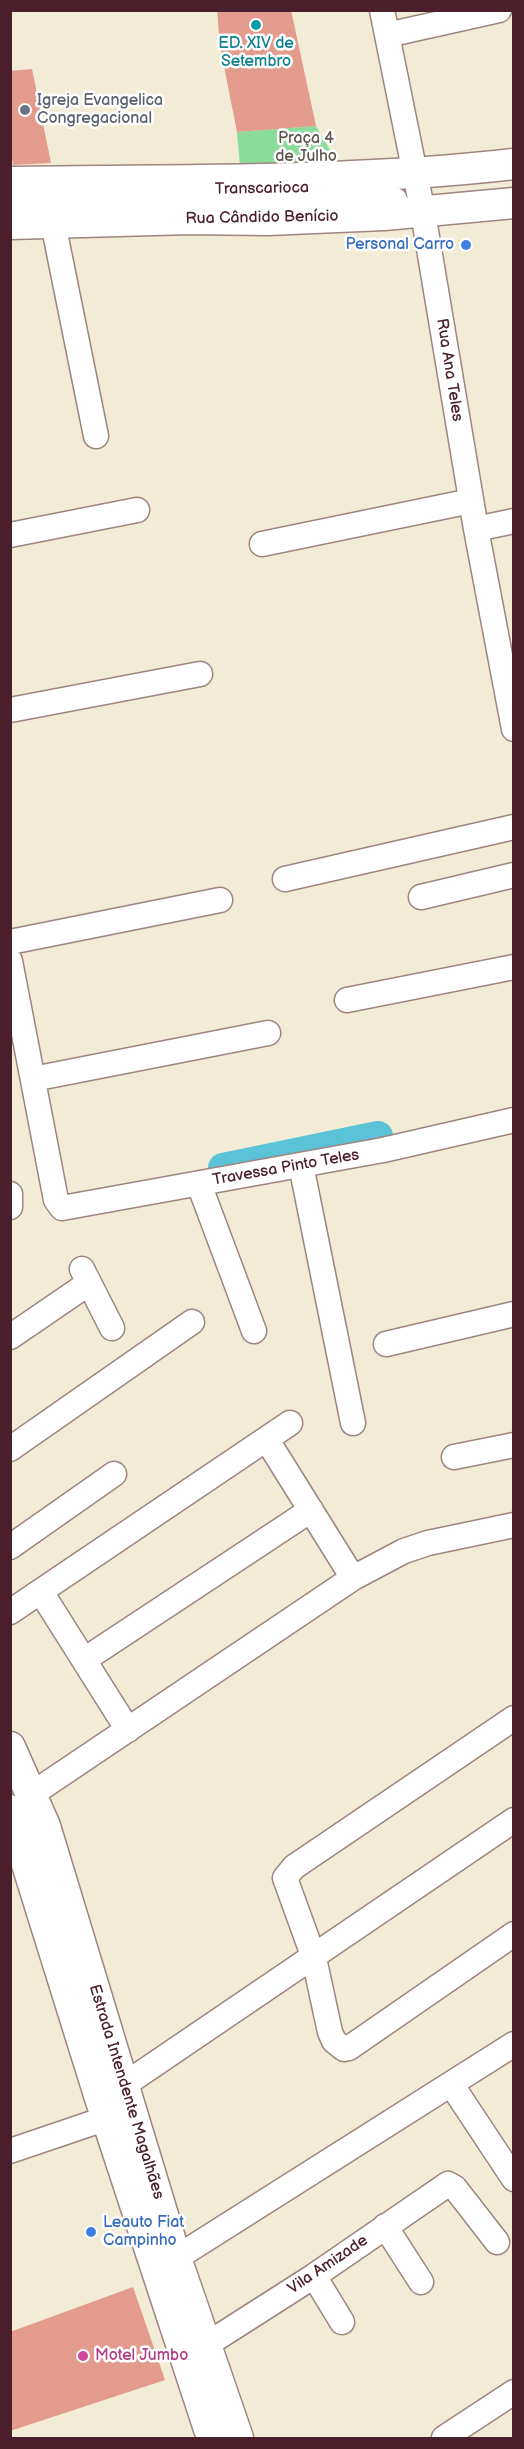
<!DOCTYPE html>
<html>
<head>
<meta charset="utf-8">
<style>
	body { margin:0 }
	#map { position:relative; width:524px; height:2449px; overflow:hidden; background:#f2ebd5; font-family:"Balsamiq Sans",sans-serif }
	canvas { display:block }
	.frame { position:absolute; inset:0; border:12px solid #4a1f2b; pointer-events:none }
</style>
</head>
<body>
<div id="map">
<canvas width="524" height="2449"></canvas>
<div class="frame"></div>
</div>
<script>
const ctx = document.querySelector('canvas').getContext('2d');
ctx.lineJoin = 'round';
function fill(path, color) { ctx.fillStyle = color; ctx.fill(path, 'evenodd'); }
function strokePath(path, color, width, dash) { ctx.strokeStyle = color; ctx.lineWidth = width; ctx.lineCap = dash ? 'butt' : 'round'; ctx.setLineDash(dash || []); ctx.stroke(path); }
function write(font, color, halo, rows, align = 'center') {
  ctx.font = font + ' "Balsamiq Sans",sans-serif'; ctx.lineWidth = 5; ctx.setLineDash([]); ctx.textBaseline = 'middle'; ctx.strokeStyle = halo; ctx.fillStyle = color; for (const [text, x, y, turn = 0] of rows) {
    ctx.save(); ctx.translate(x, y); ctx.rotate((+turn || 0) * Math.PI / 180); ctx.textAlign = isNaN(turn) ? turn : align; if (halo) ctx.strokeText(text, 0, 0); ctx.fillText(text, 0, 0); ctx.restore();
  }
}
fill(new Path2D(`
	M316 126 340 167H240L237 132Z`), '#8bdb9b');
strokePath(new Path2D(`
	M223 1168 378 1136 381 1148`), '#5ac3d7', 30);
fill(new Path2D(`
	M217 10H291L316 126 237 132 220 46Z
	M32 69 51 163 13 165 10 148V71Z
	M133 2287 165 2380 10 2431V2332Z`), '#e29b8c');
const minor = new Path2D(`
	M382 10 423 213 476 529 514 729
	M387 35 499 10
	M10 208 395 200
	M53 223 96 436
	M476 529 514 521
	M10 535 137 510
	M262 544 471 501
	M10 710 200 674
	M285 879 514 827
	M421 897 514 875
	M10 942 220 900
	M10 961 56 1200 62 1208 383 1150 514 1120
	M347 1000 514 967
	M33 1079 268 1033
	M301 1165 353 1423
	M199 1184 254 1331
	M10 1194V1207
	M82 1269 112 1328
	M10 1337 89 1283
	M386 1344 514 1314
	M267 1440 353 1578
	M10 1449 192 1322
	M454 1457 514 1445
	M10 1547 114 1474
	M41 1592 128 1730
	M10 1612 290 1423
	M84 1660 311 1510
	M514 1718 294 1867 285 1878 314 1958 330 2032 334 2041 344 2049 349 2048 514 1934
	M32 1794 353 1578 404 1551 428 1543 514 1525
	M451 2084 514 2179
	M124 2085 514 1820
	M10 2151 122 2113
	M385 2226 421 2282
	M176 2258 514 2044
	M314 2276 342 2322
	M206 2345 314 2276 448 2184 455 2188 497 2242
	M444 2438 514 2392`);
const major = new Path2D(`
	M10 182C179 179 346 183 514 164
	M10 224 190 219 268 220 384 215 514 203
	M10 1747 45 1826 176 2258 238 2438
	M10 1810 100 2098 212 2438`);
strokePath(minor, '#9e8580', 27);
strokePath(major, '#9e8580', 33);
strokePath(minor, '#fff', 24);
strokePath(major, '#fff', 30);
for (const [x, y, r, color] of [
	[256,25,6,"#0f9aa8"],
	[25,110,6,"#6b7280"],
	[466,245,6,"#3f7fe0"],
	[91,2232,6,"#3f7fe0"],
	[83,2356,6,"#d1479c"]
]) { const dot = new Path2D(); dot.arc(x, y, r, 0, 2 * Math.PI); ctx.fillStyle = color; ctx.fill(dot); strokePath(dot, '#fff', 2); }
write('16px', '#0d838f', '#fff', [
	["ED. XIV de",256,44],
	["Setembro",256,62]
]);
write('16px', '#5b616d', '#fff', [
	["Igreja Evangelica",37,101],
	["Congregacional",37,119]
], 'left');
write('16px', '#5e574d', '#fff', [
	["Praça 4",306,139],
	["de Julho",306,157]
]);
write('16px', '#4a1f2b', '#fff', [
	["Transcarioca",262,189,-1],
	["Rua Cândido Benício",262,218,-1],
	["Rua Ana Teles",449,370,81],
	["Travessa Pinto Teles",286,1168,-10],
	["Estrada Intendente Magalhães",126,2092,73],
	["Vila Amizade",328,2265,-34]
]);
write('16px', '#366cbe', '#fff', [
	["Personal Carro",454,245],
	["Leauto Fiat",103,2223,"left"],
	["Campinho",103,2241,"left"]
], 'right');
write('16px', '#b23c85', '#fff', [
	["Motel Jumbo",95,2356]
], 'left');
</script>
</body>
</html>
